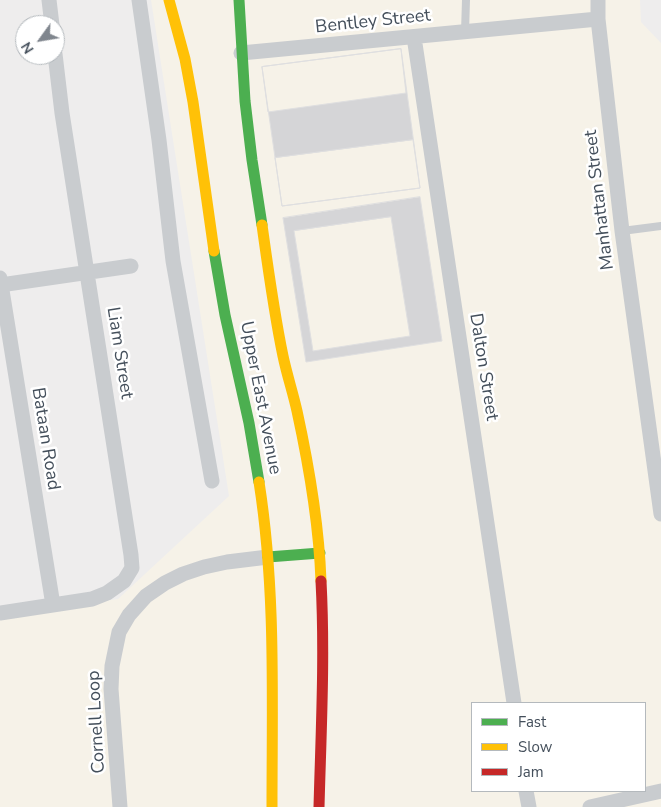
<!DOCTYPE html>
<html>
<head>
<meta charset="utf-8">
<style>
	body { margin:0 }
	#map { position:relative; width:661px; height:807px; overflow:hidden; background:#eeeded; font-family:"Nunito Sans",sans-serif }
	canvas { display:block }
	.legend { position:absolute; left:471px; top:702px; width:175px; height:90px; box-sizing:border-box; background:#fff; border:1px solid #b4b9bd; margin:0; padding:6px 9px; list-style:none; font-size:15px; color:#444f5b }
	.legend li { display:flex; align-items:center; gap:10px; height:25px }
	.legend b { width:25px; border:1px solid #b4b9bd }
	.north { position:absolute; left:15px; top:15px; width:50px; height:50px; box-sizing:border-box; background:#fff; border:1px solid #b4b9bd; border-radius:50%; rotate:238deg; font-size:14px; font-weight:700; line-height:20px; text-align:center; color:#444f5b }
	.north::after { content:''; display:block; margin:auto; width:18px; height:22px; background:#80868e; clip-path:polygon(50% 0,100% 100%,50% 72%,0 100%) }
</style>
</head>
<body>
<div id="map">
<canvas width="661" height="807"></canvas>
<ul class="legend">
<li><b style="height:6px;background:#4caf50"></b>Fast</li>
<li><b style="height:6px;background:#ffc107"></b>Slow</li>
<li><b style="height:6px;background:#c62828"></b>Jam</li>
</ul>
<div class="north">N</div>
</div>
<script>
const ctx = document.querySelector('canvas').getContext('2d');
ctx.lineJoin = 'round';
function fill(path, color) { ctx.fillStyle = color; ctx.fill(path, 'evenodd'); }
function strokePath(path, color, width, dash) { ctx.strokeStyle = color; ctx.lineWidth = width; ctx.lineCap = dash ? 'butt' : 'round'; ctx.setLineDash(dash || []); ctx.stroke(path); }
function write(font, color, halo, rows, align = 'center') {
  ctx.font = font + ' "Nunito Sans",sans-serif'; ctx.lineWidth = 5; ctx.setLineDash([]); ctx.textBaseline = 'middle'; ctx.strokeStyle = halo; ctx.fillStyle = color; for (const [text, x, y, turn = 0] of rows) {
    ctx.save(); ctx.translate(x, y); ctx.rotate((+turn || 0) * Math.PI / 180); ctx.textAlign = isNaN(turn) ? turn : align; if (halo) ctx.strokeText(text, 0, 0); ctx.fillText(text, 0, 0); ctx.restore();
  }
}
fill(new Path2D(`
	M151 0H640L641 22 661 43V807H0V616L118 599 229 496ZM472 703H645V791H472Z`), '#f6f2e8');
const building = new Path2D(`
	M401 49 406 93 268 112 262 67Z
	M401 49 420 188 282 206 262 67Z
	M413 140 420 188 282 206 275 158Z
	M420 197 442 341 306 362 283 218Z
	M391 217 410 336 313 351 294 231Z`);
fill(building, '#d5d5d7');
strokePath(building, '#dfdfe0', 1);
strokePath(new Path2D(`
	M465 32 466 0
	M622 231 661 226`), '#c9cccf', 8);
strokePath(new Path2D(`
	M49 0 52 25
	M139 0 159 140 173 261 212 481
	M598 0V19L622 231 661 514
	M414 37 514 703
	M241 53 598 19
	M0 278 53 605
	M0 285 131 266
	M0 613 92 599 107 593 124 581 132 568 131 555 62 113 55 54
	M526 791 529 807
	M120 807 111 689 112 666 119 632 129 615 146 596 165 583 183 574 204 567 227 562 268 557
	M590 807 661 791`), '#c9cccf', 15);
strokePath(new Path2D(`
	M239 0 245 101 252 160 262 225
	M214 251 225 315 249 423 259 482
	M268 557 320 553`), '#4caf50', 11);
strokePath(new Path2D(`
	M169 0 185 59 193 102 214 251
	M262 225C268 268 274 313 283 356 287 375 293 393 297 411 309 466 319 525 321 581
	M259 482C276 590 272 699 272 807`), '#ffc107', 11);
strokePath(new Path2D(`
	M319 807C321 732 325 656 321 581`), '#c62828', 11);
write('18px', '#444f5b', '#fff', [
	["Bentley Street",373,22,-6],
	["Manhattan Street",600,200,-97],
	["Liam Street",119,353,81],
	["Dalton Street",483,367,81],
	["Upper East Avenue",260,398,79],
	["Bataan Road",45,439,81],
	["Cornell Loop",97,722,-93]
]);
</script>
</body>
</html>
